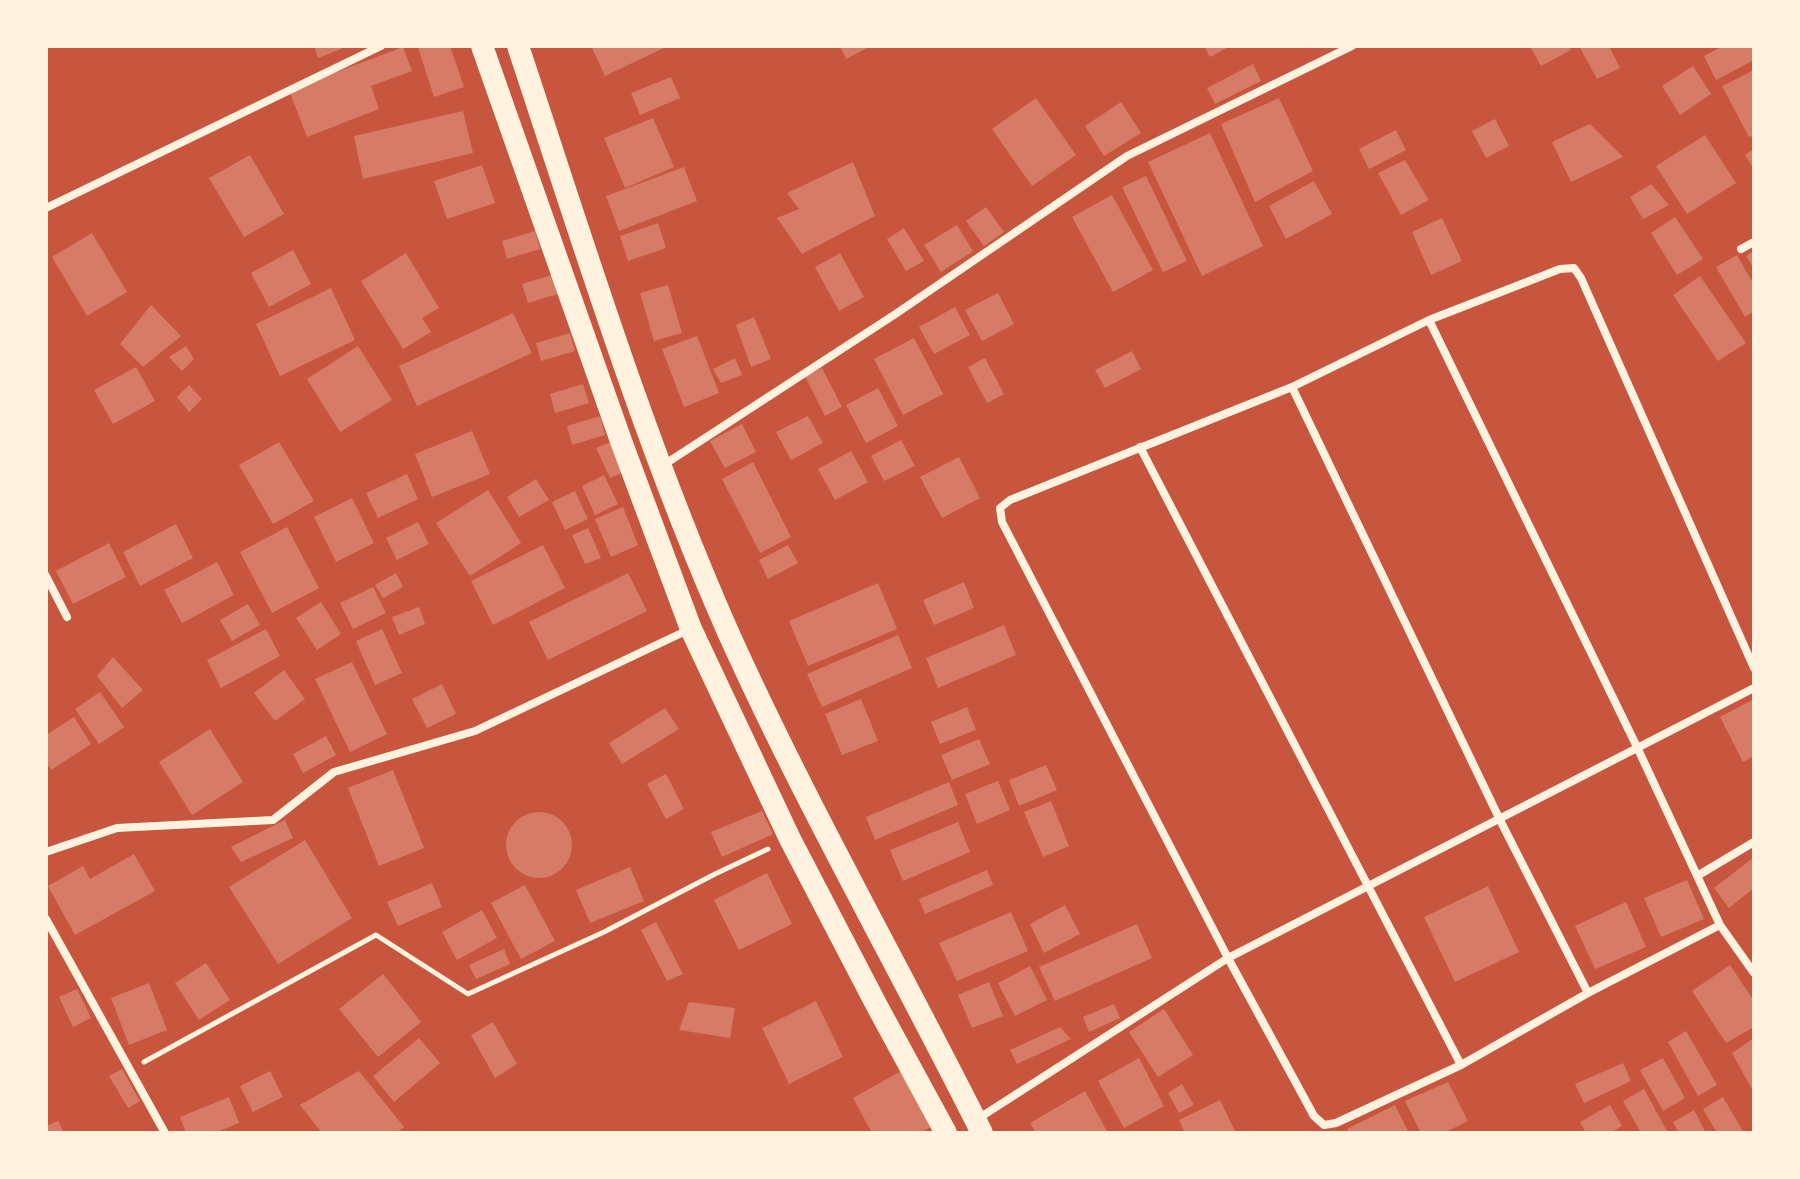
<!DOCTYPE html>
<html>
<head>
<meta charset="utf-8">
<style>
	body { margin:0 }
	#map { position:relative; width:1800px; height:1179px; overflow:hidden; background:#c8553d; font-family:"Open Sans",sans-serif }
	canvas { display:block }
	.frame { position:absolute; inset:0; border:48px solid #fff3e0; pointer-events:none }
</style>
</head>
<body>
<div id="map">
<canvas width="1800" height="1179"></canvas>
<div class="frame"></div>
</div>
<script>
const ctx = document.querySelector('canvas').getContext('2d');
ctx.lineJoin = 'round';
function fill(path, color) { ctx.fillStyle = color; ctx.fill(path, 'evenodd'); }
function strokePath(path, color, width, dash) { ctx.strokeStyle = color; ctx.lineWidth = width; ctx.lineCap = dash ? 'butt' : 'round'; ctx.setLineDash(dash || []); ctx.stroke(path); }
fill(new Path2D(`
	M314 46H348L318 58Z
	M422 46H450L464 87 434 97 418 47Z
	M595 46H668L605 76 592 48Z
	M840 46H871L846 59Z
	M1204 46H1230L1210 57Z
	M1530 46H1569L1571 50 1541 66Z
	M1579 46H1609L1620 68 1597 79Z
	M1723 46H1753L1754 60 1716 80 1704 56Z
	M403 47 412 71 371 86 379 109 307 137 289 90Z
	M1253 64 1261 81 1215 104 1207 88Z
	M1693 66 1711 94 1680 115 1662 86Z
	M1754 70V135L1749 137 1722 86Z
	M671 77 680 98 640 115 631 93Z
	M1036 98 1076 155 1032 186 992 129Z
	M1279 98 1313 171 1255 202 1221 124Z
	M1121 102 1141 133 1104 156 1085 126Z
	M463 111 473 153 363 179 354 136Z
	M653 118 674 167 625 188 604 138Z
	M1495 119 1509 146 1486 158 1472 131Z
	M1590 124 1623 157 1571 182 1552 142Z
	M1396 130 1406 150 1369 169 1359 149Z
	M1210 133 1263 246 1202 276 1148 162Z
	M1705 135 1736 183 1687 214 1656 166Z
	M1754 149V169L1745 155Z
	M250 155 284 214 244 237 209 178Z
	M1405 160 1429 200 1401 215 1378 173Z
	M853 162 875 216 802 254 777 218 799 209 787 193Z
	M482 165 495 203 447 219 434 181Z
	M684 167 697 201 619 231 606 196Z
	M1146 176 1187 261 1163 272 1122 187Z
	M1314 181 1332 214 1286 239 1269 206Z
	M1651 184 1669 205 1643 219 1630 197Z
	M1112 195 1153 270 1113 292 1072 217Z
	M986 207 1004 232 984 246 966 221Z
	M1675 217 1703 259 1677 275 1651 233Z
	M1442 218 1462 261 1431 275 1412 232Z
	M658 223 666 248 628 261 620 236Z
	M957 225 973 251 941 272 924 245Z
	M904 228 924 261 906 271 887 239Z
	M535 231 540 249 507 259 502 241Z
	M92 233 127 292 87 316 52 257Z
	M293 250 311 284 269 307 251 273Z
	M1754 251V269L1746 256Z
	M406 253 439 308 422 318 431 332 403 349 361 281Z
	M840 253 864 297 839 311 815 267Z
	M1737 255 1754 285V311L1745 317 1716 267Z
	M555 274 561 293 528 303 522 284Z
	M1700 276 1746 343 1718 361 1673 295Z
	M668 285 682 333 654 341 640 293Z
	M331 288 355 340 280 376 256 324Z
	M998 293 1014 324 982 341 965 310Z
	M151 305 181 336 143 367 120 344Z
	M955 307 970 335 934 354 919 327Z
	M513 313 532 353 417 406 399 366Z
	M754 317 771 359 751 367 736 325Z
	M570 333 575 351 541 361 536 343Z
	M697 336 719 393 684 407 662 349Z
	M914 338 943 394 903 415 874 359Z
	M186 346 194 359 182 371 169 357Z
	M358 346 392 400 340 432 307 379Z
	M1132 351 1141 369 1105 388 1095 370Z
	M735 358 742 375 721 383 713 369Z
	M985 358 1004 394 987 403 968 367Z
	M136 367 155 401 113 424 94 390Z
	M822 368 842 407 825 416 805 376Z
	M583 384 589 403 555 413 550 394Z
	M189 385 202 399 189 412 177 397Z
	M878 388 898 426 866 443 846 405Z
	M600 416 605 435 572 445 567 426Z
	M808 416 823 443 791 460 776 432Z
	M742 424 756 452 725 468 710 441Z
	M472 431 490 474 432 497 415 454Z
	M901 440 915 466 884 481 871 456Z
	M613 441 626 471 610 478 596 448Z
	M279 442 314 501 273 524 239 465Z
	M851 451 868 482 835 500 818 469Z
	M959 457 980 498 942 518 920 477Z
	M753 462 791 537 760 553 722 479Z
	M407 474 418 499 378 518 366 493Z
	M604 475 618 504 595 515 582 486Z
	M536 479 549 500 519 517 507 497Z
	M488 490 521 543 470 576 436 523Z
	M575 491 588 519 565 530 552 502Z
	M352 498 374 543 336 562 314 517Z
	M623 507 638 545 611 557 595 519Z
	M418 522 429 544 397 560 386 538Z
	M176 524 193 558 140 586 123 552Z
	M287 527 319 588 272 613 240 552Z
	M588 528 601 558 585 564 572 535Z
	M109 543 126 577 73 604 56 571Z
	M543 545 565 588 493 625 471 581Z
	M788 545 798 563 768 579 759 560Z
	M217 562 234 595 182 623 164 590Z
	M396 573 403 587 383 598 375 585Z
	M628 573 647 611 548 660 529 622Z
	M964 582 974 608 934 625 923 600Z
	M878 583 897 629 808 666 789 621Z
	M373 587 386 613 353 629 340 603Z
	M321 602 341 634 317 650 296 618Z
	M248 604 260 625 232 641 220 620Z
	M419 607 425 624 399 635 392 617Z
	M1004 625 1016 655 938 688 926 658Z
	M266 629 280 656 221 688 207 660Z
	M382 629 402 673 375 685 356 641Z
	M898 635 912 668 822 707 807 674Z
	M113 657 143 690 122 708 97 676Z
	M352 662 387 734 350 752 315 679Z
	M284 670 305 699 275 721 254 693Z
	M442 684 456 714 427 728 412 699Z
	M100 692 124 727 99 744 75 709Z
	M861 699 878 741 842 755 825 714Z
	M1754 699V756L1743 762 1720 717Z
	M967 707 976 730 940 744 931 722Z
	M665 708 679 729 622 764 609 743Z
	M74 717 91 744 51 770 46 762V735Z
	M210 729 243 782 192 815 159 762Z
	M326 736 336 755 303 773 293 754Z
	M979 739 990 764 952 780 941 755Z
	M1046 765 1057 790 1019 806 1009 780Z
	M393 770 424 848 379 866 348 788Z
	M666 774 684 809 666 819 647 784Z
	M998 781 1010 810 977 824 965 794Z
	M949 782 958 805 875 840 866 817Z
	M1051 801 1069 846 1043 857 1024 812Z
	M762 811 773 834 722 857 711 832Z
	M506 845a33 33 0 1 1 66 0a33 33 0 1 1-66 0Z
	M285 820 293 838 241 862 231 847Z
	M958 822 970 852 903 881 890 850Z
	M305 840 352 918 278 964 229 887Z
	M134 854 155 891 75 935 48 886 83 866 90 879Z
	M1754 857V888L1729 908 1714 888Z
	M630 867 644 901 590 923 576 890Z
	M987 870 993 885 925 914 919 899Z
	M767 873 792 924 739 950 714 900Z
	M1687 880 1704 919 1661 937 1644 898Z
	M432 883 442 907 398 926 387 902Z
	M525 885 555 941 521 959 491 903Z
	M1488 886 1519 952 1455 982 1424 917Z
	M1626 902 1646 947 1595 969 1575 926Z
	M1065 905 1080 934 1044 953 1030 924Z
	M482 910 497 938 457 960 442 932Z
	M1011 912 1028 951 957 981 939 943Z
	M656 922 683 974 667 981 641 930Z
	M1137 924 1152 958 1055 1001 1039 967Z
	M504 949 510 964 476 979 469 965Z
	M206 963 230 1000 199 1020 175 983Z
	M1730 965 1754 1001V1027L1726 1043 1692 991Z
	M1030 966 1047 1000 1015 1016 998 983Z
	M383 974 421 1022 378 1057 339 1009Z
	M989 982 1003 1016 972 1028 958 995Z
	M149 983 167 1030 129 1045 111 998Z
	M77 989 91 1018 73 1027 59 997Z
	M816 1001 843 1057 789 1084 762 1028Z
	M689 1002 735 1008 730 1038 679 1030Z
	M1114 1004 1120 1018 1089 1032 1083 1017Z
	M1164 1009 1193 1055 1158 1077 1129 1032Z
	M493 1022 517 1064 495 1078 471 1035Z
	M1060 1027 1071 1039 1017 1064 1010 1050Z
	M1686 1031 1717 1085 1698 1096 1668 1042Z
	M419 1038 440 1063 394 1102 373 1076Z
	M1754 1038V1093L1732 1053Z
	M1139 1058 1164 1106 1124 1128 1098 1081Z
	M1663 1058 1685 1098 1663 1111 1640 1070Z
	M1623 1063 1631 1081 1584 1103 1575 1084Z
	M122 1069 140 1101 128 1108 109 1076Z
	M903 1070 934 1125 920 1133H872L853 1098Z
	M270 1071 283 1097 253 1112 240 1086Z
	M359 1071 404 1127 396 1133H322L300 1105Z
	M1448 1082 1468 1121 1444 1133H1421L1405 1101Z
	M1182 1084 1194 1105 1179 1113 1168 1093Z
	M1644 1089 1667 1131 1663 1133H1641L1623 1101Z
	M1085 1091 1108 1133H1036L1030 1123Z
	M229 1097 239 1123 214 1133H186L180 1117Z
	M1723 1097 1744 1133H1717L1703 1109Z
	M1220 1100 1236 1133H1185L1179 1120Z
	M1395 1105 1409 1133H1349L1347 1129Z
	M1610 1105 1622 1126 1610 1133H1586L1580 1122Z
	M1694 1110 1706 1133H1679L1673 1122Z
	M58 1121 64 1133H46V1126Z`), '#d67c66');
strokePath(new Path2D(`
	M144 1062 376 935 468 994 604 932 715 874 768 849`), '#fff3e0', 5);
strokePath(new Path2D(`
	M46 208 381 46
	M1741 249 1754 242
	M1429 320 1637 747 1720 925 1754 973
	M1292 387 1500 820 1588 993
	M1140 447 1461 1065
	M662 466 894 315 1127 156 1352 46
	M46 576 67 617
	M46 852 117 828 273 820 334 772 475 731 688 630
	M1697 876 1754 842
	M46 919 165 1133
	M1720 925 1588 993 1461 1065 1336 1123 1324 1125 1314 1116 1228 958 1754 688
	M976 1120 1228 958 1002 522 1000 508 1010 500 1292 387 1429 320 1560 269 1574 268 1581 278 1754 668`), '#fff3e0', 8);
strokePath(new Path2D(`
	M482 46 621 441 691 629 790 839 877 1006 946 1133
	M518 46C583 242 644 442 728 632 805 803 898 965 982 1133`), '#fff3e0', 22);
</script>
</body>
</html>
